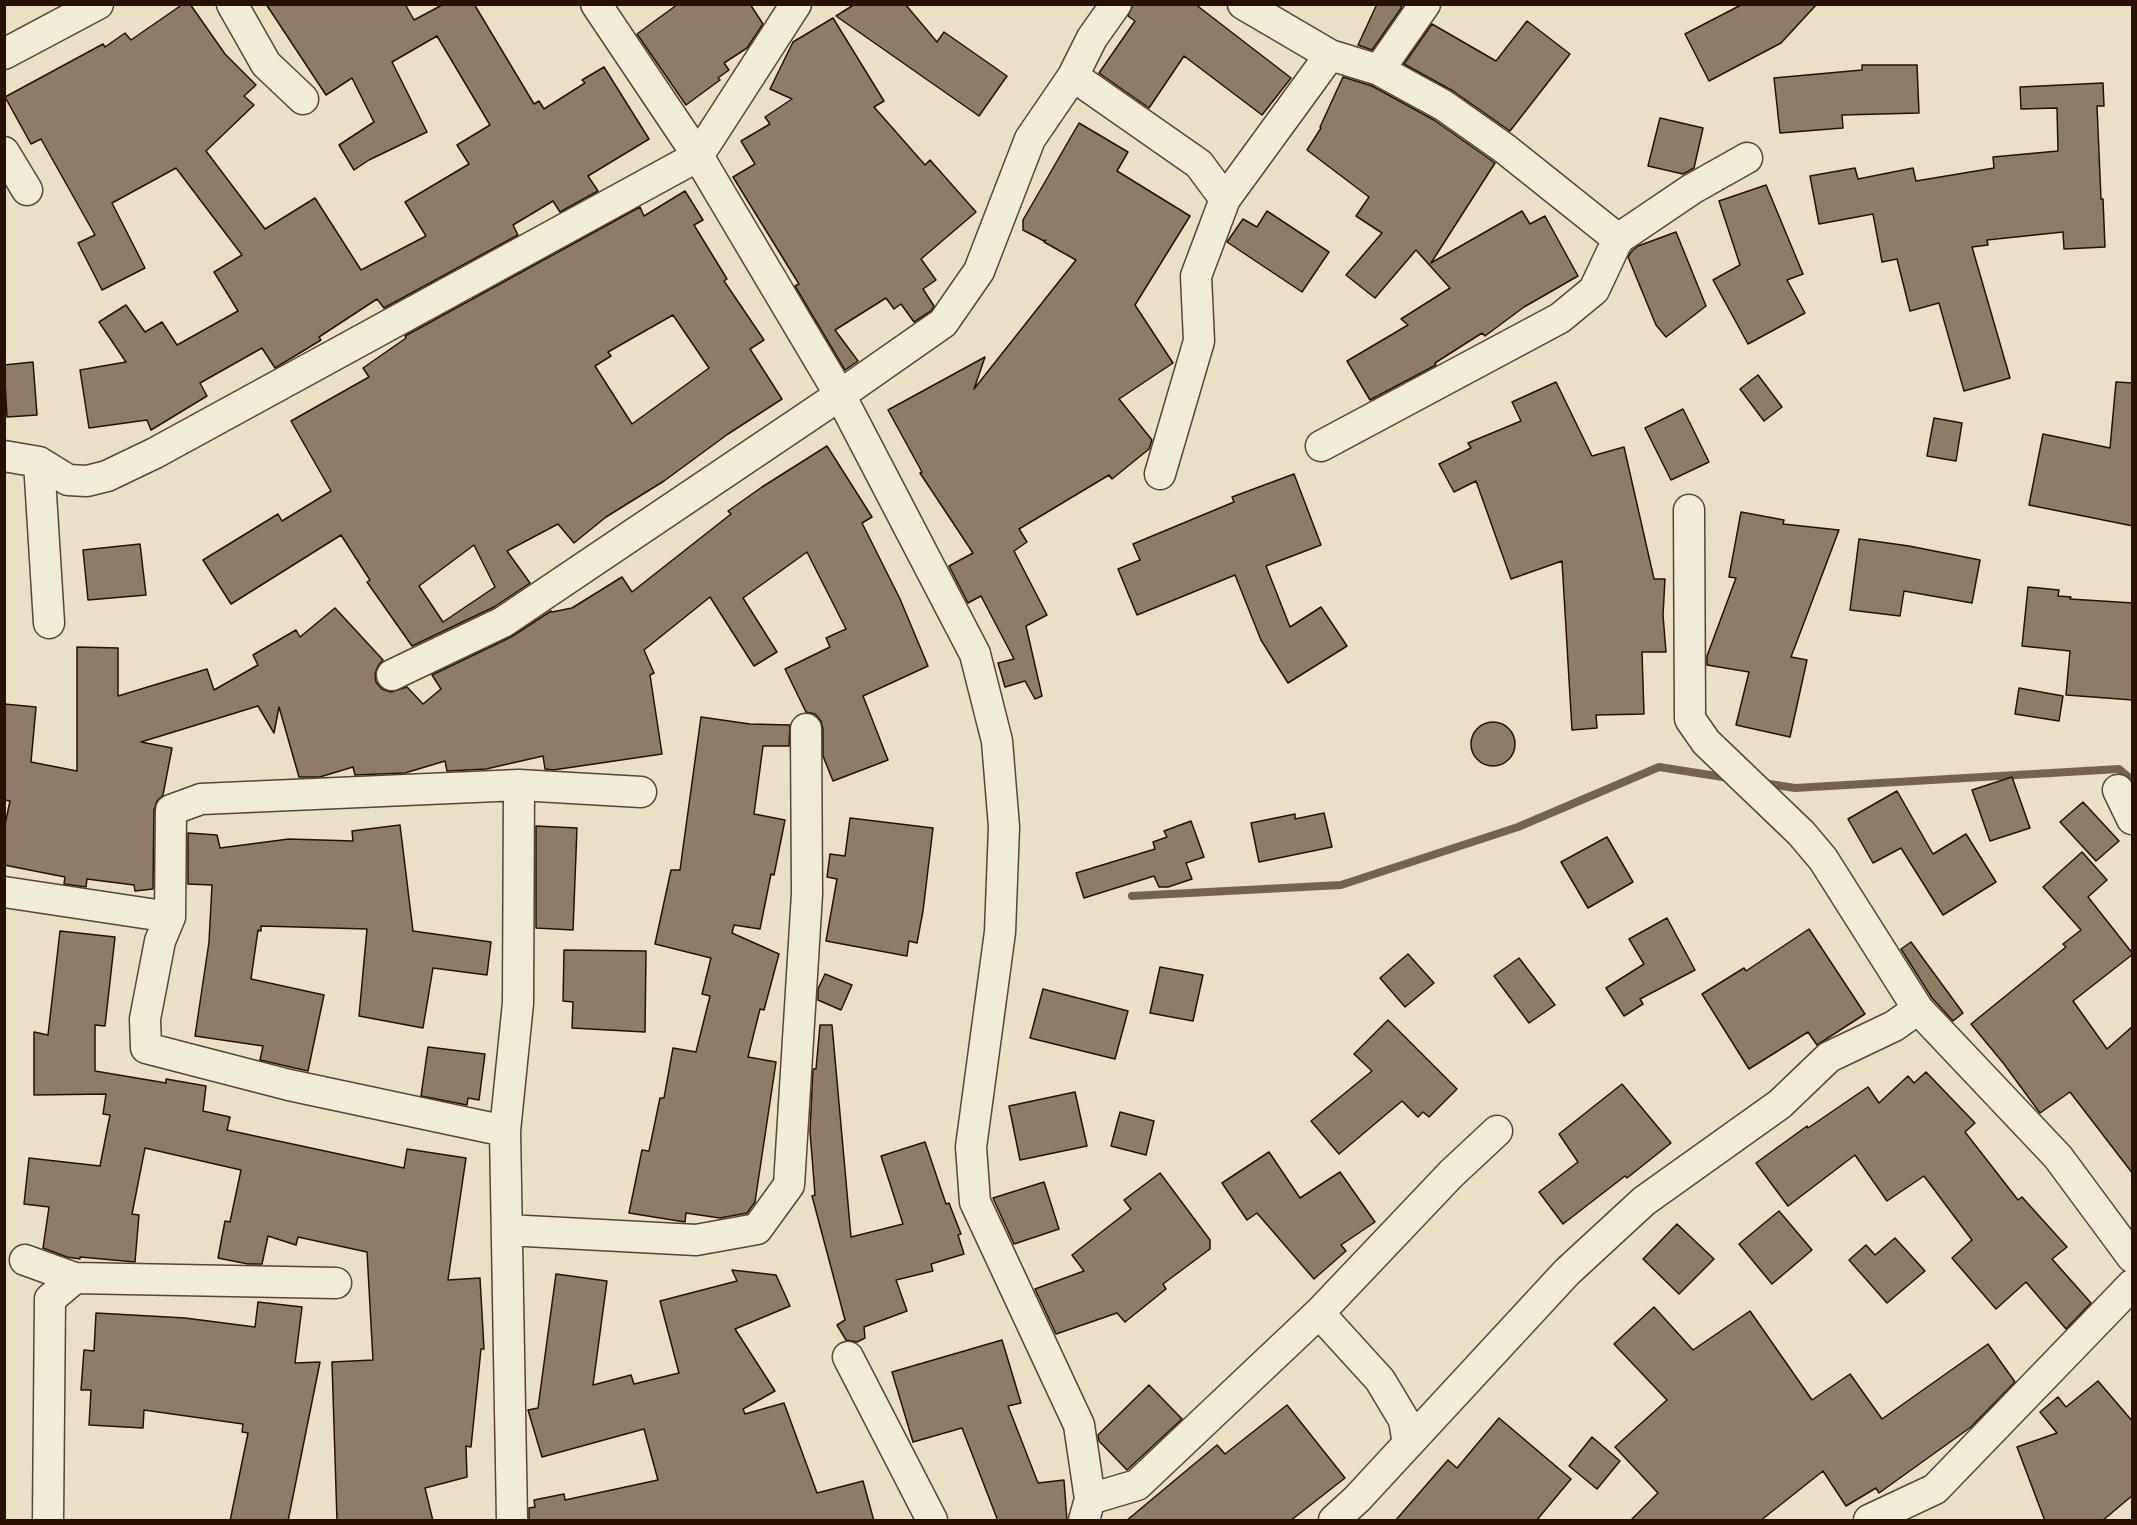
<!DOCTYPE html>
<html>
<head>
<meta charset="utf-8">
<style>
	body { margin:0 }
	#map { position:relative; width:2137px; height:1525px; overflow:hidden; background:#eae0c6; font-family:"IM FELL English",serif }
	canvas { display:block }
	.frame { position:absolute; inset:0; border:6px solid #291100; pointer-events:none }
</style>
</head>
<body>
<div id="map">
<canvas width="2137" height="1525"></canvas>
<div class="frame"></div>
</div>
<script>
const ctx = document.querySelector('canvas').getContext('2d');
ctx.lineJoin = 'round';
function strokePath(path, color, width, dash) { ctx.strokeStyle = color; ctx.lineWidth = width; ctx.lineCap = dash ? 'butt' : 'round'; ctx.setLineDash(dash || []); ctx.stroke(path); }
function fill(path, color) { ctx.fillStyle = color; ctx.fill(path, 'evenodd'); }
strokePath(new Path2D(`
	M1763 783 1795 788 2119 769 2132 780
	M1132 896 1341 885 1518 827 1659 767 1729 778`), '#75634f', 8);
const building = new Path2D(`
	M183 4H190L225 54 256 85 244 96 254 105 206 151 265 229 315 198 361 270 426 236 405 202 469 164 457 145 490 125 437 36 392 62 427 132 369 160 354 170 339 145 374 122 352 78 326 95 266 4H405L414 20 444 4H474L534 104 539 101 544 109 585 83 582 80 604 67 649 139 588 176 598 191 560 212 553 201 513 225 518 235 384 308 377 299 319 337 321 340 275 368 262 348 200 383 207 396 151 430 147 420 89 428 80 370 126 362 99 322 126 305 145 332 162 322 177 345 238 311 214 272 242 255 176 168 112 203 145 268 102 290 78 243 95 235 41 139 31 144 5 97 103 44 105 47 125 33 131 40Z
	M678 4H750L763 24 747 48 724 63 729 70 718 78 720 80 686 105 637 34Z
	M855 4H905L937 42 944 32 1007 76 979 116 836 16Z
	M1133 4H1195L1291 78 1262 115 1184 56 1149 108 1099 73 1135 21 1128 16Z
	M1377 4H1398L1402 7 1372 50 1358 45Z
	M1743 4H1817L1781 43 1709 81 1685 34Z
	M833 18 884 101 874 107 925 165 930 160 976 212 921 259 936 280 923 289 934 306 931 311 914 322 901 304 894 309 886 298 835 330 858 361 845 370 795 286 799 284 733 177 755 164 741 141 770 124 765 117 792 99 770 89 793 42Z
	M1527 21 1570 54 1510 131 1453 91 1404 64 1432 24 1496 61Z
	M1862 65H1917L1919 113 1842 115 1843 128 1780 133 1774 78 1862 70Z
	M1343 77 1372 86 1434 120 1495 163 1431 263 1522 211 1530 224 1545 216 1578 276 1524 307 1485 336 1482 333 1435 363 1436 365 1370 400 1347 361 1408 325 1401 319 1450 288 1416 250 1375 298 1346 275 1382 233 1356 216 1369 197 1307 150 1321 128 1320 127Z
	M2103 83 2104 106H2097L2101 199H2103L2105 247 2064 249 2063 232 1987 240 1988 245 1972 247 2010 378 1964 391 1939 303 1910 311 1897 259 1882 262 1873 214 1819 224 1810 176 1855 168 1858 179 1913 168 1916 181 1994 168 1993 157 2058 151 2057 108 2021 109 2020 87Z
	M1660 118 1703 128 1694 168 1683 174 1648 166Z
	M1079 123 1128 152 1117 171 1190 216 1135 305 1173 363 1119 399 1152 440 1149 449 1112 479 1109 475 1019 529 1027 542 1014 551 1047 615 1026 626 1042 696 1035 699 1025 681 1005 687 998 663 1014 659 981 596 968 603 949 566 973 553 920 473 922 472 888 410 985 357 974 389 1076 260 1044 242 1046 240 1044 241 1023 230V220Z
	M1766 185 1803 274 1787 280 1805 313 1748 344 1713 280 1740 265 1719 201Z
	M685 191 703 220 694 225 727 279 724 281 764 340 750 349 782 399 728 434 664 481 606 517 574 543 558 524 507 551 530 583 494 607 412 646 367 582 370 580 341 535 231 604 203 560 278 514 282 521 331 491 291 421 369 377 363 368 406 338 405 336 640 207 644 216ZM673 315 709 368 632 424 595 366 611 356 608 352ZM474 545 495 587 443 622 419 586Z
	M1267 211 1329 252 1302 292 1227 242 1243 219 1257 227Z
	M1676 232 1706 306 1666 337 1656 325 1628 257 1632 251 1638 246Z
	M33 362 37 415 7 417 4 365Z
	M1758 375 1782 407 1764 421 1740 389Z
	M1556 382 1592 456 1624 447 1654 579H1665L1663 615 1666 652H1642L1644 714 1596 715 1597 728 1572 730 1562 561 1511 579 1476 481 1454 492 1439 464 1471 448 1468 443 1521 421 1512 402Z
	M2116 382 2133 383V526L2029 505 2043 434 2110 448Z
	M1683 409 1709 462 1671 480 1645 428Z
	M1934 418 1962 423 1956 461 1927 456Z
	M827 446 872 517 862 523 900 599 928 666 863 696 888 760 833 781 823 756V729L821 721 815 714 806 712 785 669 830 647 826 638 846 629 807 552 743 598 777 652 754 666 710 597 644 650 654 673 650 675 662 754 553 770 545 769 543 756 486 769 447 771 445 761 405 773 355 775 353 767 320 777H299L279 707 274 733 258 706 141 742 172 748 163 795 157 801 154 810 153 889 135 891 134 885 87 879 86 887 64 884 65 877 4 865V829L10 801 4 800V704L36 707 31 762 77 771V647L118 648V696L207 669 214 690 258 665 253 655 296 630 300 637 335 608 383 660 378 666 375 674 376 682 382 689 391 692 407 687 423 704 441 689 432 675 511 637 551 611 552 612 572 608 622 577 632 592 731 514 728 511 762 487Z
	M1294 474 1321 545 1266 566 1290 627 1321 607 1347 646 1288 683 1261 640 1235 575 1137 615 1118 569 1140 560 1133 544 1234 502 1232 497Z
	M1741 512 1784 520 1783 524 1839 530 1791 657 1807 660 1790 737 1736 725 1749 672 1707 665V656L1736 578 1729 577Z
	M1859 539 1909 546 1980 560 1972 603 1904 591 1900 616 1850 610Z
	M140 544 146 595 88 600 83 550Z
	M2028 587 2059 590 2058 596 2071 597 2070 599 2133 603V700L2066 695 2070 651 2022 646Z
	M2019 688 2063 696 2059 721 2015 714Z
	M701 717 750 724 790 725 789 746H763L754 814 785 820 774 875 771 874 760 929 734 925 732 933 779 954 764 1010 760 1009 748 1057 776 1062 755 1202 747 1213 720 1218 686 1213 685 1222 629 1213 642 1150 649 1151 660 1098H664L673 1048 696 1052 710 996 702 994 711 958 655 944 671 870H680Z
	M1471 744a22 22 0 1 1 44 0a22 22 0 1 1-44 0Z
	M2012 777 2030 828 1990 841 1972 790Z
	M1897 791 1933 854 1966 834 1996 882 1943 915 1901 848 1873 863 1848 819Z
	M2083 802 2119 841 2096 861 2060 822Z
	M1324 813 1332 847 1259 862 1251 823 1295 814V819Z
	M850 818 933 828 923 911 917 943 909 941 907 956 826 941 837 879 827 877 830 854 845 856Z
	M1191 821 1204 857 1186 863 1192 879 1168 887H1159L1154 876 1084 898 1076 873 1155 849 1153 842 1167 837 1164 831Z
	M400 825 413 931 491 942 487 975 433 968 423 1028 359 1016 367 929 261 926V931L258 930 251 979 324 995 308 1071 260 1060 263 1046 195 1036 209 942 212 885 188 884V833L217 835 220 848 289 839 353 841 352 831Z
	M536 826 577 828 573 930 536 928Z
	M1607 837 1633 882 1588 908 1561 862Z
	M2082 852 2107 880 2088 897 2133 954 2073 1001 2107 1049 2133 1026V1174L2070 1092 2040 1113 2004 1064 1971 1024 2066 947 2063 944 2081 930 2043 887Z
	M1667 918 1695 970 1640 999 1643 1004 1624 1016 1606 988 1644 964 1629 939Z
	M1809 929 1865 1014 1817 1045 1808 1032 1749 1069 1702 994 1744 968 1746 971Z
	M60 931 115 937 105 1026 95 1025V1071L166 1083V1079L206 1086 203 1111 230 1117 227 1130 404 1168 407 1149 466 1158 448 1280 480 1278 484 1349H481L471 1447 466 1446 467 1477 425 1488 433 1521H337L332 1362 373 1360 367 1252 298 1237 296 1245 268 1236 262 1264H248L218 1258 225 1221 230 1222 241 1170 145 1148 132 1214 139 1215 135 1262 80 1257V1259L67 1257 43 1248 49 1207 24 1204 29 1158 100 1166 110 1115 103 1114 106 1094 34 1095V1032L48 1035Z
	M1911 942 1963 1013 1953 1021 1932 998 1901 949Z
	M564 950 646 951 645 1032 572 1028 573 1002 563 1001Z
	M1408 954 1434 983 1405 1007 1380 978Z
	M1519 958 1555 1005 1529 1023 1494 976Z
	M1160 967 1203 975 1193 1021 1150 1013Z
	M825 974 852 985 841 1010 818 1000V989Z
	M1043 989 1128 1011 1115 1059 1030 1038Z
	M1388 1020 1457 1089 1429 1117 1423 1112 1418 1117 1402 1101 1339 1154 1311 1121 1372 1071 1354 1054Z
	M820 1025H832L851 1237 903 1224 881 1156 925 1142 946 1204 949 1203 961 1234 958 1235 964 1254 931 1264 933 1271 896 1280 907 1311 864 1327 865 1338 857 1342 846 1340 837 1325 845 1320 812 1196 815 1195 810 1131 813 1069H816Z
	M428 1047 485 1054 479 1100 468 1098 467 1105 421 1096Z
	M1926 1072 1975 1123 1965 1132 2018 1200 2022 1197 2067 1247 2052 1259 2091 1303 2066 1329 2026 1282 1996 1309 1952 1258 1972 1240 1924 1176 1887 1201 1855 1155 1788 1206 1756 1163 1807 1126 1808 1128 1868 1087 1879 1103 1908 1076 1914 1083Z
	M1622 1084 1671 1143 1627 1178 1625 1176 1563 1224 1539 1192 1578 1162 1559 1134Z
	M1075 1092 1087 1146 1020 1160 1009 1106Z
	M1120 1112 1154 1121 1146 1155 1111 1146Z
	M1269 1152 1300 1198 1340 1172 1375 1222 1341 1245 1346 1251 1314 1279 1257 1213 1247 1220 1222 1183Z
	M1160 1173 1210 1240V1249L1163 1284 1166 1289 1125 1322 1117 1313 1056 1334 1035 1289 1084 1271 1072 1255 1131 1209 1124 1200Z
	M1044 1182 1059 1229 1014 1244 993 1198Z
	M1779 1211 1812 1250 1772 1284 1739 1244Z
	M1677 1224 1714 1259 1679 1294 1643 1259Z
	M1895 1238 1925 1271 1887 1303 1849 1260 1866 1245 1875 1255Z
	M732 1270 776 1275 790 1306 735 1329 775 1391 743 1409 745 1414 784 1403 817 1493 863 1481 874 1521H529V1508L535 1507 534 1500 564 1494 565 1500 658 1480 644 1429 542 1457 528 1410 538 1408 556 1274 607 1281 593 1385 631 1375 634 1384 679 1373 660 1301 737 1281Z
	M258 1302 302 1307 295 1363 320 1362 288 1521H230L248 1433 242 1432 243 1424 144 1410 143 1428 89 1425 91 1390H81L84 1350 94 1351 96 1313 185 1318 255 1327Z
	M1654 1307 1693 1350 1750 1311 1812 1400 1850 1374 1882 1419 1988 1344 2015 1382 1971 1427 1879 1493 1876 1488 1846 1506 1823 1471 1760 1521H1630L1658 1493 1615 1447 1667 1400 1614 1344Z
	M1002 1340 1021 1403 1008 1406 1038 1483 1064 1480 1067 1521H998L962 1428 913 1442 892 1372Z
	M2098 1381 2133 1422V1495L2102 1521H2045L2017 1447 2057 1433 2040 1412 2058 1397 2066 1407Z
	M1149 1385 1182 1419 1127 1470 1099 1441 1098 1435Z
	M1287 1405 1345 1478 1290 1521H1126L1217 1445 1225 1454Z
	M1499 1418 1571 1479 1536 1521H1395L1448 1460 1457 1468Z
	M1592 1437 1620 1461 1597 1489 1569 1466Z`);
fill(building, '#8d7d67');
strokePath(building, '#291100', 1.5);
const minor = new Path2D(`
	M232 4 266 64 303 99
	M596 4 698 156 840 395 975 654 997 741 1004 827 1000 932 971 1147 975 1202 1079 1425 1090 1499 1084 1520
	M1243 4 1330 55
	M4 54 98 4
	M1073 76 1199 164 1225 199 1196 276 1199 341 1160 474
	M4 152 27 190
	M1225 199 1330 55 1379 70 1425 4
	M1618 239 1692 189 1747 158
	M1321 446 1560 318 1594 290 1618 239 1504 148 1443 105 1379 70
	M4 456 39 462 68 480 87 481 107 476 155 453 698 156 796 4
	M39 462 49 623
	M1689 510 1690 719 1706 742 1801 833 1823 859 1918 1009 2058 1157 2132 1257
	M392 675 503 622 840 395 943 323 979 271 1030 139 1073 76 1092 38 1116 4
	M2118 790 2132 819
	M4 892 170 917
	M505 1131 289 1085 146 1048 145 1019 160 941 170 917 171 810 201 799 519 785 641 792
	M507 1230 696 1240 757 1229 789 1185 807 894 806 729
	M25 1260 75 1278 336 1283
	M1319 1313 1380 1380 1404 1420 1408 1444
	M848 1357 932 1520
	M1090 1499 1137 1485 1319 1313 1451 1174 1497 1131
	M48 1520 50 1299 75 1278
	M512 1520 505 1131 518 1003 519 785
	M1334 1520 1357 1499 1567 1272 1644 1201 1780 1104 1829 1057 1894 1026 1918 1009
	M1869 1520 1935 1489 2132 1285`);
strokePath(minor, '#594532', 33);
strokePath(minor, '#f1ebda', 30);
</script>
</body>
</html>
